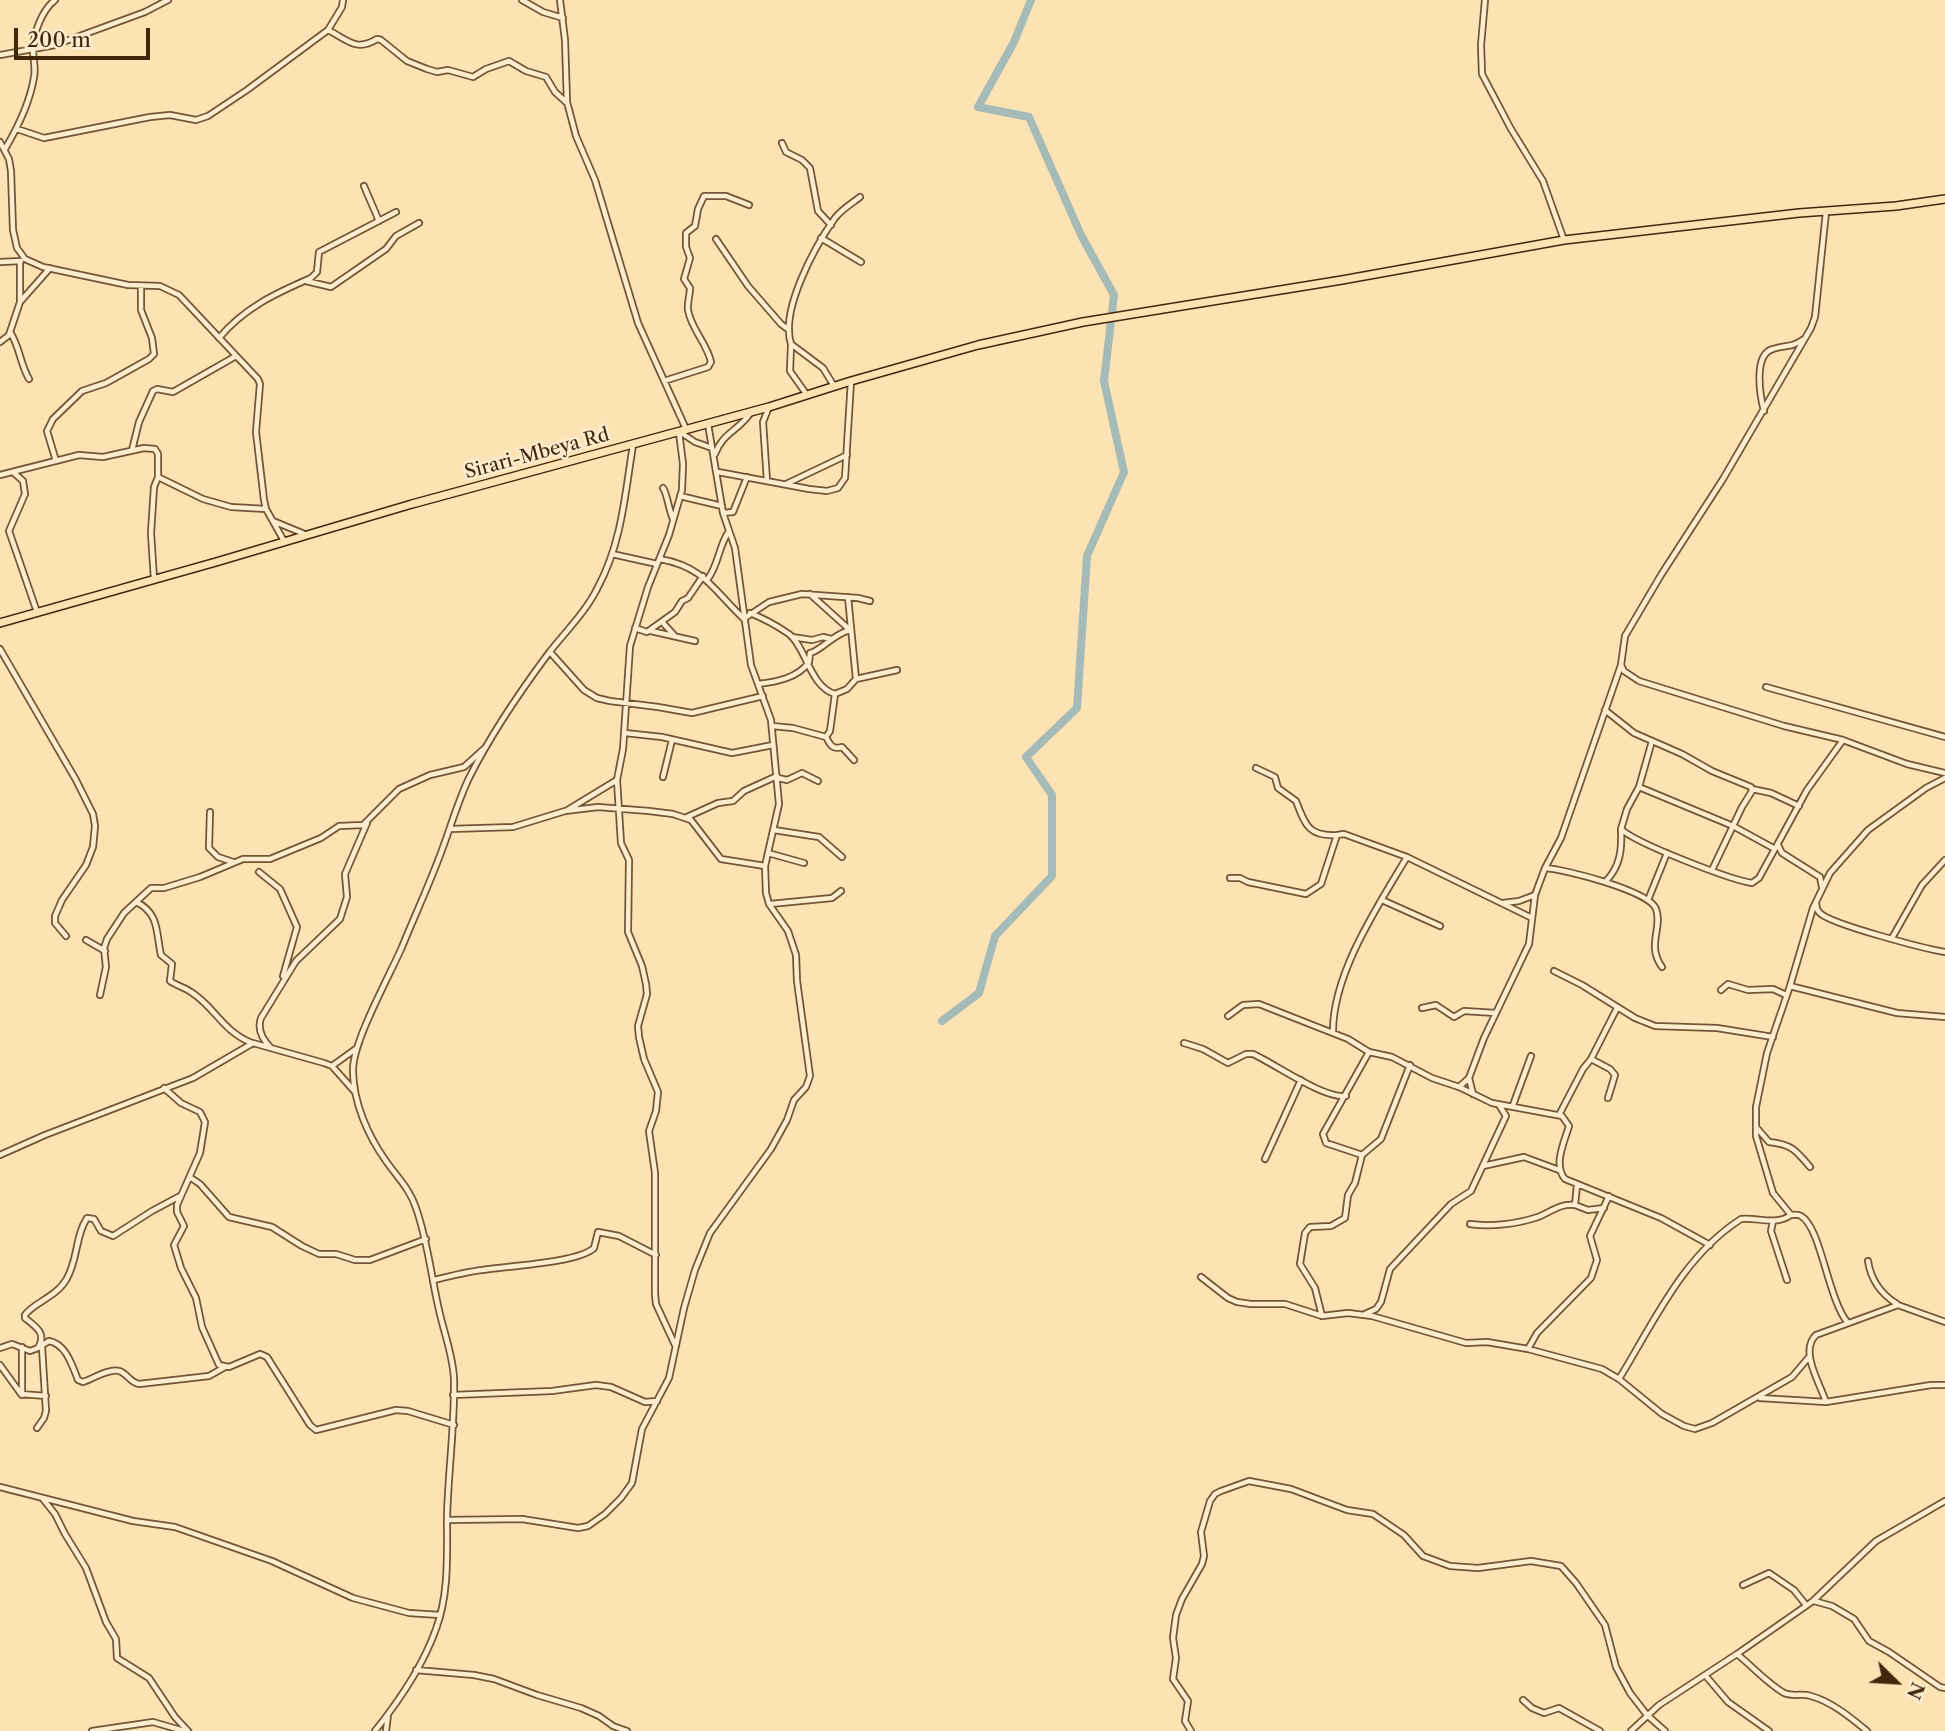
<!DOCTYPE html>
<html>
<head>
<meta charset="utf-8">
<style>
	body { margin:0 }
	#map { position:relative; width:1945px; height:1731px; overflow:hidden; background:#fde2b4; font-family:"Libre Caslon Text",serif }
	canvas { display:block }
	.north { position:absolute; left:1861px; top:1647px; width:70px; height:70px; -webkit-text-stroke:5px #feecce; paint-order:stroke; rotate:114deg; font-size:19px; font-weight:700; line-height:28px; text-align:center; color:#43270b }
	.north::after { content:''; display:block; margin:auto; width:24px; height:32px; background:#43270b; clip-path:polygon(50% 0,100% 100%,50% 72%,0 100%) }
	.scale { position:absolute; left:14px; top:28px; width:136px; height:32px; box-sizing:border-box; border:4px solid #43270b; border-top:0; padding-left:9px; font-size:21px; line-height:24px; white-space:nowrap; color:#43270b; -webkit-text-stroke:5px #feecce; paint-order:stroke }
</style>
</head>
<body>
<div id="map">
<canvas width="1945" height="1731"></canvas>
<div class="north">N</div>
<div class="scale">200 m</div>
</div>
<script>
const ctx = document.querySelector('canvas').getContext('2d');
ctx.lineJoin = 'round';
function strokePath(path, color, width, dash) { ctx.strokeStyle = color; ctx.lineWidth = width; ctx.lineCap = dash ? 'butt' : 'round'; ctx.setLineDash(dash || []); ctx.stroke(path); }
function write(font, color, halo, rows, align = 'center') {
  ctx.font = font + ' "Libre Caslon Text",serif'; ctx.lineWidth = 5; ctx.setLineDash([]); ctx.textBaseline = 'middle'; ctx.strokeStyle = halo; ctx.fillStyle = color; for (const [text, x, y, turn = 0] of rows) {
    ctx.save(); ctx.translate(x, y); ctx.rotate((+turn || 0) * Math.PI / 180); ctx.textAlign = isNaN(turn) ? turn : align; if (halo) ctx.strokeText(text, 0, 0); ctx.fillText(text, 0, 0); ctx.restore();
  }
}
strokePath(new Path2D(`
	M942 1021 979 993 995 936 1052 876V795L1026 757 1077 708 1087 556 1124 472 1104 381 1114 295 1081 235 1029 117 978 107 1014 42 1031 0`), '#a4bbb8', 8);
const minor = new Path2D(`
	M522 0 543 12 563 18
	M560 0 565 40 567 102 576 136 595 180 638 323 686 429
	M1485 0 1481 45 1482 74 1511 129 1543 181 1564 240
	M328 30C348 40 356 52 377 39L381 40 407 61 427 69 437 72 448 70 473 77 486 69 509 61 526 71 546 77 555 92 566 102
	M0 55 55 45 145 12 168 0
	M17 129 44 138 150 117 170 115 196 120 208 116 247 90 328 30 342 7 343 0
	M0 142 9 159 11 171 13 230 17 248 25 259 43 267 128 285 160 286 179 295 258 379 260 384 256 432 264 500 266 509 284 541
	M782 143 786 152 802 160 810 168 818 211 831 225
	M5 149C18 127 30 103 34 77 36 68 33 59 33 50 33 34 42 10 55 0
	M364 186 379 221
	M1826 212 1815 317 1811 328 1723 479 1661 575 1625 636 1621 665 1624 671 1639 681 1784 726 1843 740 1907 764 1945 773
	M821 238 861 262
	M716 239 748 286 781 324 789 330
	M0 262 21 261
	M20 262V301
	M306 281 331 287 386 249 396 236 419 223
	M10 332C20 347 20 364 29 379
	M219 338C244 308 276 293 311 278L317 272 319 252 396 212
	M0 342 9 335 20 302 50 268
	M791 345 790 371 807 395
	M664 381 708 367 711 362C707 343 691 329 688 310 687 303 690 295 690 288L684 279 690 258 686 247V233L695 226 698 209 704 196H726L749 205
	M834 386 823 368 791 344C780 310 815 246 835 218 841 210 851 204 860 197
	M1764 411C1760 396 1753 354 1773 349 1787 344 1789 349 1804 339
	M680 432 695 442 712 448
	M132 450 139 422 153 391 157 389 173 392 236 356
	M715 454C723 432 739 431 751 412
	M56 461 47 431 53 419 82 391 106 383 149 359 154 354 152 338 141 310V286
	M13 472 23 481 25 494 9 531 37 612
	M718 472 809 489 827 491 838 488 845 478 851 381
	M0 475 79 455 103 457 144 448 155 449 158 454V477L154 487 151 533 154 579
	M158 477 203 499 231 507 266 509
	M767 481 763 422 769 407
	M786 484 847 455
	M663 488C667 493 669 511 673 519
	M680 496 722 506
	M723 513 733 512 747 477
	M273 521 307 535
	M612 554 657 564
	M660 559C705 567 714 591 744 619
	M707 580C719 565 718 547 729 531
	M810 594 850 630
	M848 597 856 679
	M750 613C765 619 776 625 789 634 806 647 810 687 835 694
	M745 618 769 602 802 594 858 598 870 601
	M663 623 674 635
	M635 628 647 632 675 612 682 601 688 598 703 576
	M651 631 695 641
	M792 637 812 640 823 637 831 639
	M0 649 76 780 93 814 95 826 93 847 86 865 62 900 55 916V923L66 936
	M550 652 584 690 597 698 610 701 658 707 692 713 763 696
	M758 684C776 682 798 678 809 662L810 653C821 651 833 634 850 630
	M1766 687 1945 737
	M1605 710 1634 733 1682 754 1712 771 1751 787 1752 791 1742 807 1712 870
	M772 726 793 728 826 737 830 731 835 694 847 689 856 679 897 670
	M625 733 662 737 732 753 773 745
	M826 737C830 745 833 750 842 747L854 760
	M1652 741 1639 787 1627 809 1621 829C1635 843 1731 880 1752 883L1759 878 1807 790 1843 740
	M1256 768 1275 777 1278 788 1296 801C1305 824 1308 837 1337 835
	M663 777 672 740
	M778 778 787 780 802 773 818 781
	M1639 787 1733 826
	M1752 789 1771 793 1799 806
	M566 811 617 780
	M210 812 209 848 218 857 233 862
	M687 817 718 803 733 801 744 791 777 776
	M1733 826 1775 849
	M450 829 513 827 565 811 598 807 649 811 673 814 691 820 721 859 765 866
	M774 830 819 837 842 857
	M1778 845 1782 853 1820 877 1822 887
	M768 853 804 863
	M1545 868C1564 869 1650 891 1656 909 1663 928 1646 945 1662 967
	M259 872 280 889 297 927 283 976
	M1230 878H1240L1248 882 1306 894 1321 884 1337 835 1344 834 1407 857 1532 918
	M1606 881C1620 867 1622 850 1621 830
	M1382 900 1440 926
	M1648 900 1667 853
	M136 902C160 913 156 934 161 955L172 964 170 981C177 986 184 987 191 992 215 1007 222 1031 252 1043
	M1503 903 1519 901 1535 895
	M1816 903C1817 908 1816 910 1820 913 1830 924 1926 949 1945 952
	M770 904 832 898 841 891
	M1892 938 1922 885 1945 860
	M86 940 105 951
	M1554 971 1582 985 1635 1018 1655 1026 1717 1028 1773 1037
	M1790 986 1897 1013 1945 1017
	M1721 990 1728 984 1748 990 1773 989 1786 995
	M100 995 106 967 104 948 107 939 124 913 151 888H164L200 877 243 859H270L321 838 339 826 363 825 399 789 430 775 464 767 486 747
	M1422 1008 1436 1005 1454 1017 1464 1011 1496 1013
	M1228 1016 1243 1005 1259 1004 1348 1039 1369 1052 1392 1057 1432 1078 1459 1087 1492 1103 1562 1116 1569 1126C1564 1143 1553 1165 1565 1179L1661 1218 1710 1245
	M1333 1033C1332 975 1377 907 1407 857
	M1184 1043 1203 1049 1228 1063 1246 1054H1253C1275 1064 1324 1099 1346 1096
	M271 1048C263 1040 257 1029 261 1018L296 961 340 919 347 897 345 874 367 823
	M1591 1059 1610 1069 1615 1075 1608 1098
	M332 1066 357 1048
	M1469 1078 1473 1094
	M1459 1087 1469 1078 1484 1038 1529 944 1535 895 1545 868 1561 838 1621 665
	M164 1088 181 1103 200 1112 205 1122 200 1153 177 1205V1212L184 1226 174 1245 181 1268 196 1298 202 1327 219 1365 229 1367 260 1354 267 1357 310 1425 316 1430 396 1410 408 1411 454 1425
	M1513 1105 1531 1056
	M1559 1115 1583 1069 1591 1059 1617 1008
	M1756 1127 1769 1142C1791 1144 1796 1150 1810 1167
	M0 1155 45 1135 193 1078 253 1043 324 1063 332 1066 355 1092
	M1362 1155 1326 1143 1323 1134 1369 1052
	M1265 1159 1301 1080
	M1483 1166 1524 1157 1559 1170
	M191 1178 200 1184 229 1217 272 1227 302 1246 319 1254H336L355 1260H370L426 1239
	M1577 1185 1575 1205 1588 1210 1604 1208
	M1773 1221 1771 1231 1787 1280
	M1470 1224C1491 1227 1517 1224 1538 1217 1551 1212 1560 1203 1575 1205
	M1868 1261C1871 1281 1881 1294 1897 1304
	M1201 1277 1228 1298 1237 1302 1251 1304H1285L1322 1316 1348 1313 1372 1316 1466 1343 1487 1342 1528 1349 1602 1369 1619 1379 1662 1414 1684 1426 1695 1429 1712 1423 1792 1377 1809 1357
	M434 1280C450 1276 466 1272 482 1270 507 1266 578 1263 594 1248L598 1232 619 1236 656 1255
	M1365 1314 1376 1309 1381 1302 1390 1269 1451 1204 1471 1191 1506 1116 1499 1105
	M1322 1316 1315 1288 1300 1264 1305 1233 1310 1227 1331 1226 1345 1218 1348 1195 1355 1183 1362 1155 1381 1139 1410 1065
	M1848 1323C1828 1300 1821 1227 1801 1216 1798 1214 1795 1215 1791 1215L1773 1193 1756 1136V1107L1767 1053 1790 986 1813 908 1830 873 1868 830 1926 788 1945 778
	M675 1345 656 1304 655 1294V1173L649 1131 656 1111 658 1092 644 1059 639 1037 638 1026 647 994 646 984 642 966 628 932 629 860 621 843 617 780 623 749 630 646 648 587 669 535 682 490 683 464 679 432
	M39 1347 49 1341C66 1344 72 1365 78 1380L83 1382C92 1379 110 1368 119 1371 127 1373 129 1382 139 1384L209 1376 225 1367
	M0 1348 12 1344 30 1351 38 1348C47 1333 36 1327 25 1318V1315C33 1303 56 1297 66 1280 78 1261 75 1236 87 1218L94 1219 101 1231 113 1236 152 1211 180 1196
	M1528 1349 1537 1333 1591 1278 1597 1260 1590 1236 1609 1196
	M0 1365 21 1394 46 1396
	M1619 1379C1654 1322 1683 1256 1741 1219 1758 1217 1775 1226 1791 1215
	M22 1395V1347
	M453 1395 552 1391 596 1385 611 1387 645 1402 657 1401
	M1760 1398 1826 1402 1931 1385H1945
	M1826 1402C1820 1383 1799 1351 1816 1335L1898 1305 1945 1322
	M37 1428 44 1418 46 1411 42 1347
	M0 1487 133 1521 175 1527 272 1561 353 1598 409 1613 440 1615
	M43 1499 55 1514 65 1534 86 1568 106 1622 116 1639 117 1658 149 1678 175 1717 188 1731
	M447 1520 522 1519 578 1528 588 1526 605 1514 621 1498 632 1483 642 1429 669 1378 684 1308 695 1270 710 1233 771 1149 787 1120 794 1100 806 1087 810 1076 797 981 796 955 788 931 769 904 766 893 765 866 779 804 771 720 751 665 735 548 723 513 708 424
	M1743 1585 1769 1573 1794 1590 1806 1605
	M1814 1601 1832 1606 1854 1619 1869 1641 1889 1652 1940 1687 1945 1688
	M1737 1654C1753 1667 1767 1683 1784 1693 1794 1697 1802 1693 1811 1696 1832 1702 1850 1717 1867 1731
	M416 1670 474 1675 494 1679 537 1695 581 1708 599 1716 613 1726 627 1731
	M1705 1675 1728 1702 1769 1731
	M1523 1700 1532 1708 1544 1713 1559 1708 1600 1731
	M92 1731 153 1722 184 1731
	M375 1731C399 1701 423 1666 436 1629 449 1594 447 1555 447 1518 448 1472 455 1425 454 1379 453 1355 444 1333 439 1310 431 1276 428 1242 416 1208 410 1189 397 1177 386 1161 368 1136 353 1102 353 1070 353 1041 389 977 402 947 415 915 430 883 442 850 451 826 458 801 469 778 491 734 519 693 548 654 565 632 586 612 598 587 622 542 625 494 633 445
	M386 1731 388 1715
	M1191 1731 1185 1721 1188 1701 1173 1679 1176 1658 1173 1638 1176 1615 1182 1599 1202 1564 1204 1556 1201 1532 1210 1501 1215 1494 1221 1491 1249 1481 1291 1489 1347 1510 1373 1514 1404 1535 1423 1556 1450 1566 1478 1568 1531 1561 1561 1566 1576 1583 1605 1625 1616 1667 1630 1693 1647 1715 1665 1731
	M1631 1731 1659 1705 1737 1654 1813 1601 1876 1541 1945 1501`);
const trunk = new Path2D(`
	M0 623 216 562 412 504 769 407 851 381 978 345 1083 322 1342 280 1564 240 1799 213 1896 206 1945 199`);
strokePath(minor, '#725635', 8);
strokePath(trunk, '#43270b', 10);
strokePath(minor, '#feecce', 4.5);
strokePath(trunk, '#fde2b4', 7);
write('19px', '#43270b', '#feecce', [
	["Sirari-Mbeya Rd",537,454,-15]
]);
</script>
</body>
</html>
